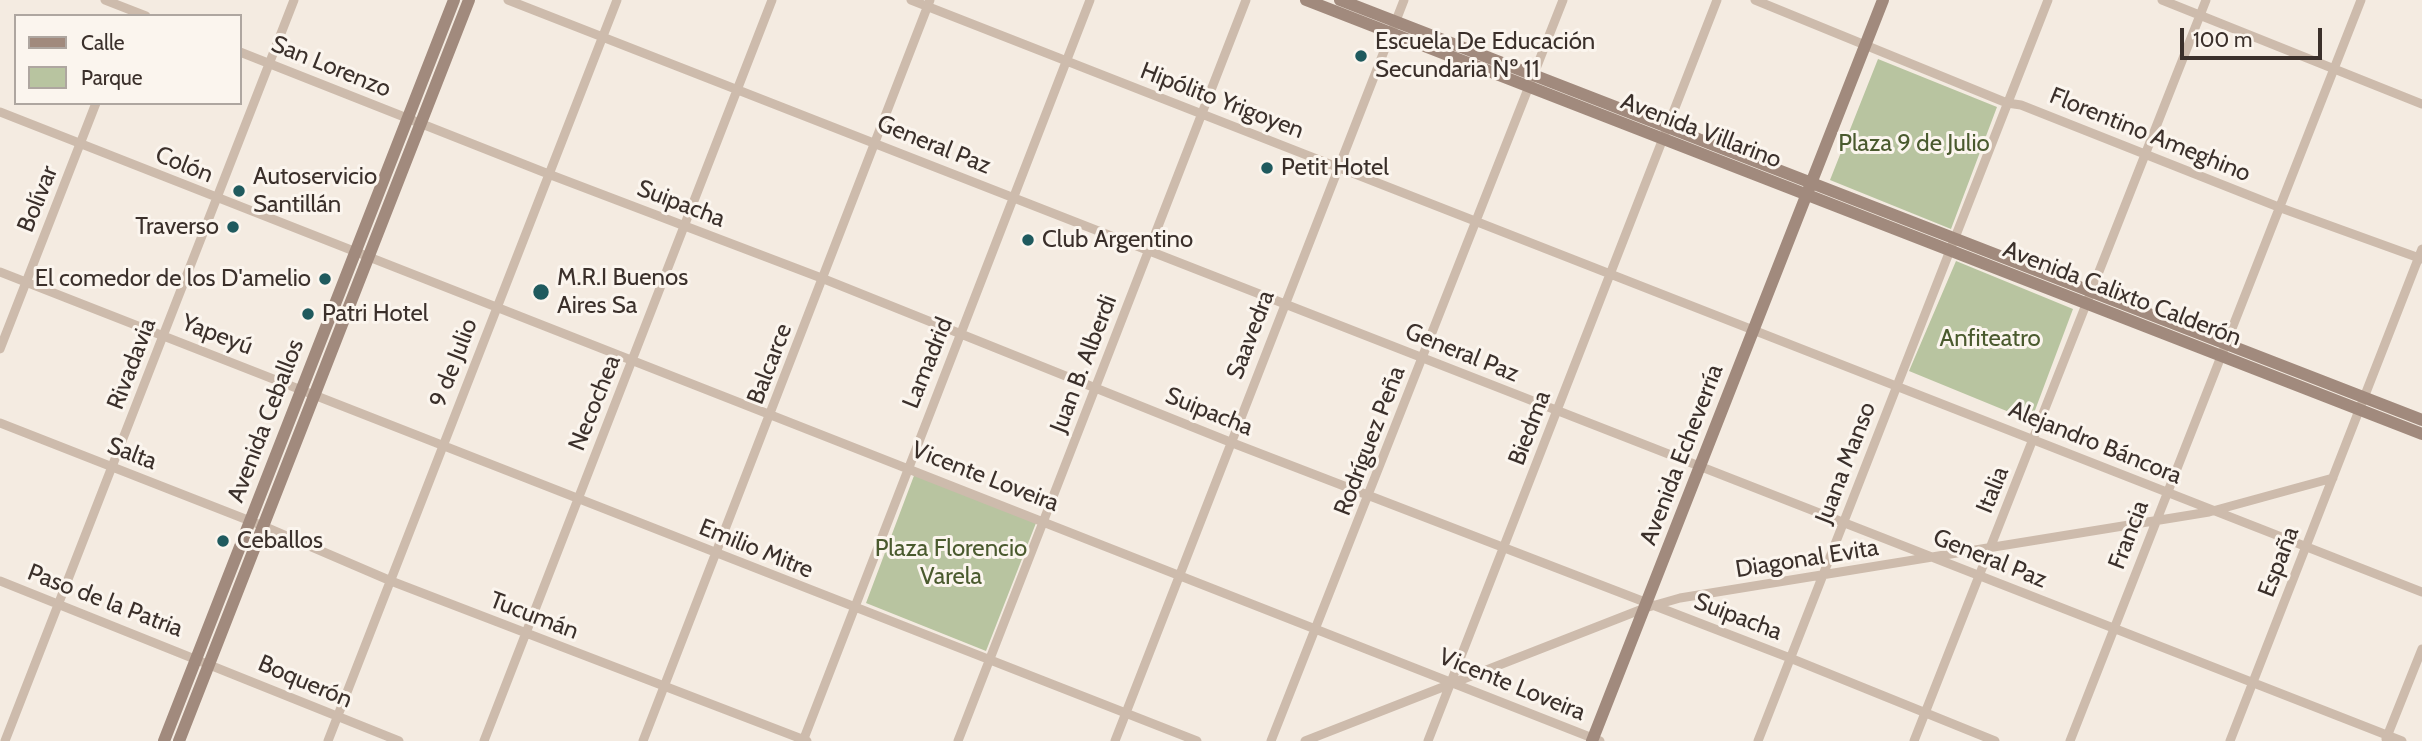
<!DOCTYPE html>
<html>
<head>
<meta charset="utf-8">
<style>
	body { margin:0 }
	#map { position:relative; width:2422px; height:741px; overflow:hidden; background:#f4ebe1; font-family:Cabin,sans-serif }
	canvas { display:block }
	.legend { position:absolute; left:14px; top:14px; width:228px; height:91px; box-sizing:border-box; background:#fbf5ee; border:2px solid #aea6a0; margin:0; padding:9px 12px; list-style:none; font-size:21px; color:#3b302b }
	.legend li { display:flex; align-items:center; gap:14px; height:35px }
	.legend b { width:35px; border:2px solid #aea6a0 }
	.scale { position:absolute; left:2180px; top:28px; width:142px; height:32px; box-sizing:border-box; border:4px solid #3b302b; border-top:0; padding-left:9px; font-size:21px; line-height:24px; white-space:nowrap; color:#3b302b; -webkit-text-stroke:5px #fbf5ee; paint-order:stroke }
</style>
</head>
<body>
<div id="map">
<canvas width="2422" height="741"></canvas>
<ul class="legend">
<li><b style="height:9px;background:#a18a7d"></b>Calle</li>
<li><b style="height:19px;background:#b8c4a0"></b>Parque</li>
</ul>
<div class="scale">100 m</div>
</div>
<script>
const ctx = document.querySelector('canvas').getContext('2d');
ctx.lineJoin = 'round';
function fill(path, color) { ctx.fillStyle = color; ctx.fill(path, 'evenodd'); }
function strokePath(path, color, width, dash) { ctx.strokeStyle = color; ctx.lineWidth = width; ctx.lineCap = dash ? 'butt' : 'round'; ctx.setLineDash(dash || []); ctx.stroke(path); }
function write(font, color, halo, rows, align = 'center') {
  ctx.font = font + ' Cabin,sans-serif'; ctx.lineWidth = 6; ctx.setLineDash([]); ctx.textBaseline = 'middle'; ctx.strokeStyle = halo; ctx.fillStyle = color; for (const [text, x, y, turn = 0] of rows) {
    ctx.save(); ctx.translate(x, y); ctx.rotate((+turn || 0) * Math.PI / 180); ctx.textAlign = isNaN(turn) ? turn : align; if (halo) ctx.strokeText(text, 0, 0); ctx.fillText(text, 0, 0); ctx.restore();
  }
}
fill(new Path2D(`
	M1878 59 1997 107 1951 229 1830 180Z
	M1956 261 2073 309 2031 421 1909 371Z
	M915 473 1036 523 986 651 866 603Z`), '#b8c4a0');
strokePath(new Path2D(`
	M105 0 146 16
	M508 0 2402 741
	M911 0 2422 592
	M1755 0 2007 103 2021 105 2281 208 2422 259
	M2162 0 2422 104
	M240 52 551 175 824 279 1230 442 1790 658 1995 741
	M0 112 1600 741
	M0 272 1197 741
	M0 349 96 103
	M0 423 263 526 391 581 807 741
	M0 581 399 741
	M2386 739 2422 649
	M5 741 294 0
	M328 741 617 0
	M484 741 772 0
	M643 741 930 0
	M803 741 1090 0
	M958 741 1246 0
	M1115 741 1404 0
	M1271 741 1563 0
	M1305 741 1645 608 1680 598 2209 512 2333 478
	M1428 741 1717 0
	M1758 741 2048 0
	M1914 741 2206 0
	M2070 741 2361 0
	M2230 741 2422 249`), '#cdbbac', 9);
strokePath(new Path2D(`
	M1306 0 2422 434
	M1340 0 2422 420
	M164 741 454 0
	M179 741 469 0
	M1592 741 1883 0`), '#a18a7d', 12);
for (const [x, y, r, color] of [
	[1361,56,7,"#1f5a5e"],
	[1267,168,7,"#1f5a5e"],
	[239,191,7,"#1f5a5e"],
	[233,227,7,"#1f5a5e"],
	[1028,240,7,"#1f5a5e"],
	[325,279,7,"#1f5a5e"],
	[541,292,9,"#1f5a5e"],
	[308,314,7,"#1f5a5e"],
	[223,541,7,"#1f5a5e"]
]) { const dot = new Path2D(); dot.arc(x, y, r, 0, 2 * Math.PI); ctx.fillStyle = color; ctx.fill(dot); strokePath(dot, '#fbf5ee', 2.5); }
write('24px', '#3b302b', '#fbf5ee', [
	["Escuela De Educación",1375,42],
	["Secundaria Nº 11",1375,70],
	["Petit Hotel",1281,168],
	["Autoservicio",253,177],
	["Santillán",253,205],
	["Traverso",219,227,"right"],
	["Club Argentino",1042,240],
	["M.R.I Buenos",557,278],
	["Aires Sa",557,306],
	["El comedor de los D'amelio",311,279,"right"],
	["Patri Hotel",322,314],
	["Ceballos",237,541]
], 'left');
write('24px', '#3b302b', '#fbf5ee', [
	["San Lorenzo",331,67,22],
	["Hipólito Yrigoyen",1222,101,21],
	["Avenida Villarino",1701,131,21],
	["Florentino Ameghino",2150,135,22],
	["General Paz",934,145,22],
	["Colón",184,165,22],
	["Bolívar",38,199,-68],
	["Suipacha",681,204,21],
	["Avenida Calixto Calderón",2122,294,21],
	["Yapeyú",217,335,21],
	["Saavedra",1251,335,-69],
	["General Paz",1462,353,22],
	["9 de Julio",454,363,-69],
	["Lamadrid",928,363,-68],
	["Rivadavia",132,364,-69],
	["Balcarce",770,364,-69],
	["Juan B. Alberdi",1084,364,-69],
	["Necochea",595,403,-68],
	["Suipacha",1209,412,22],
	["Avenida Ceballos",266,421,-69],
	["Biedma",1530,428,-69],
	["Rodríguez Peña",1370,441,-69],
	["Alejandro Báncora",2095,443,22],
	["Salta",132,454,21],
	["Avenida Echeverría",1682,455,-69],
	["Juana Manso",1846,463,-69],
	["Vicente Loveira",985,477,21],
	["Italia",1993,490,-68],
	["Francia",2129,535,-69],
	["Emilio Mitre",756,549,22],
	["Diagonal Evita",1807,559,-9],
	["General Paz",1990,559,22],
	["España",2279,562,-69],
	["Paso de la Patria",105,601,21],
	["Tucumán",534,616,21],
	["Suipacha",1738,617,21],
	["Boquerón",305,682,23],
	["Vicente Loveira",1512,685,22]
]);
write('24px', '#4a5a2e', '#fbf5ee', [
	["Plaza 9 de Julio",1914,144],
	["Anfiteatro",1990,339],
	["Plaza Florencio",951,549],
	["Varela",951,577]
]);
</script>
</body>
</html>
